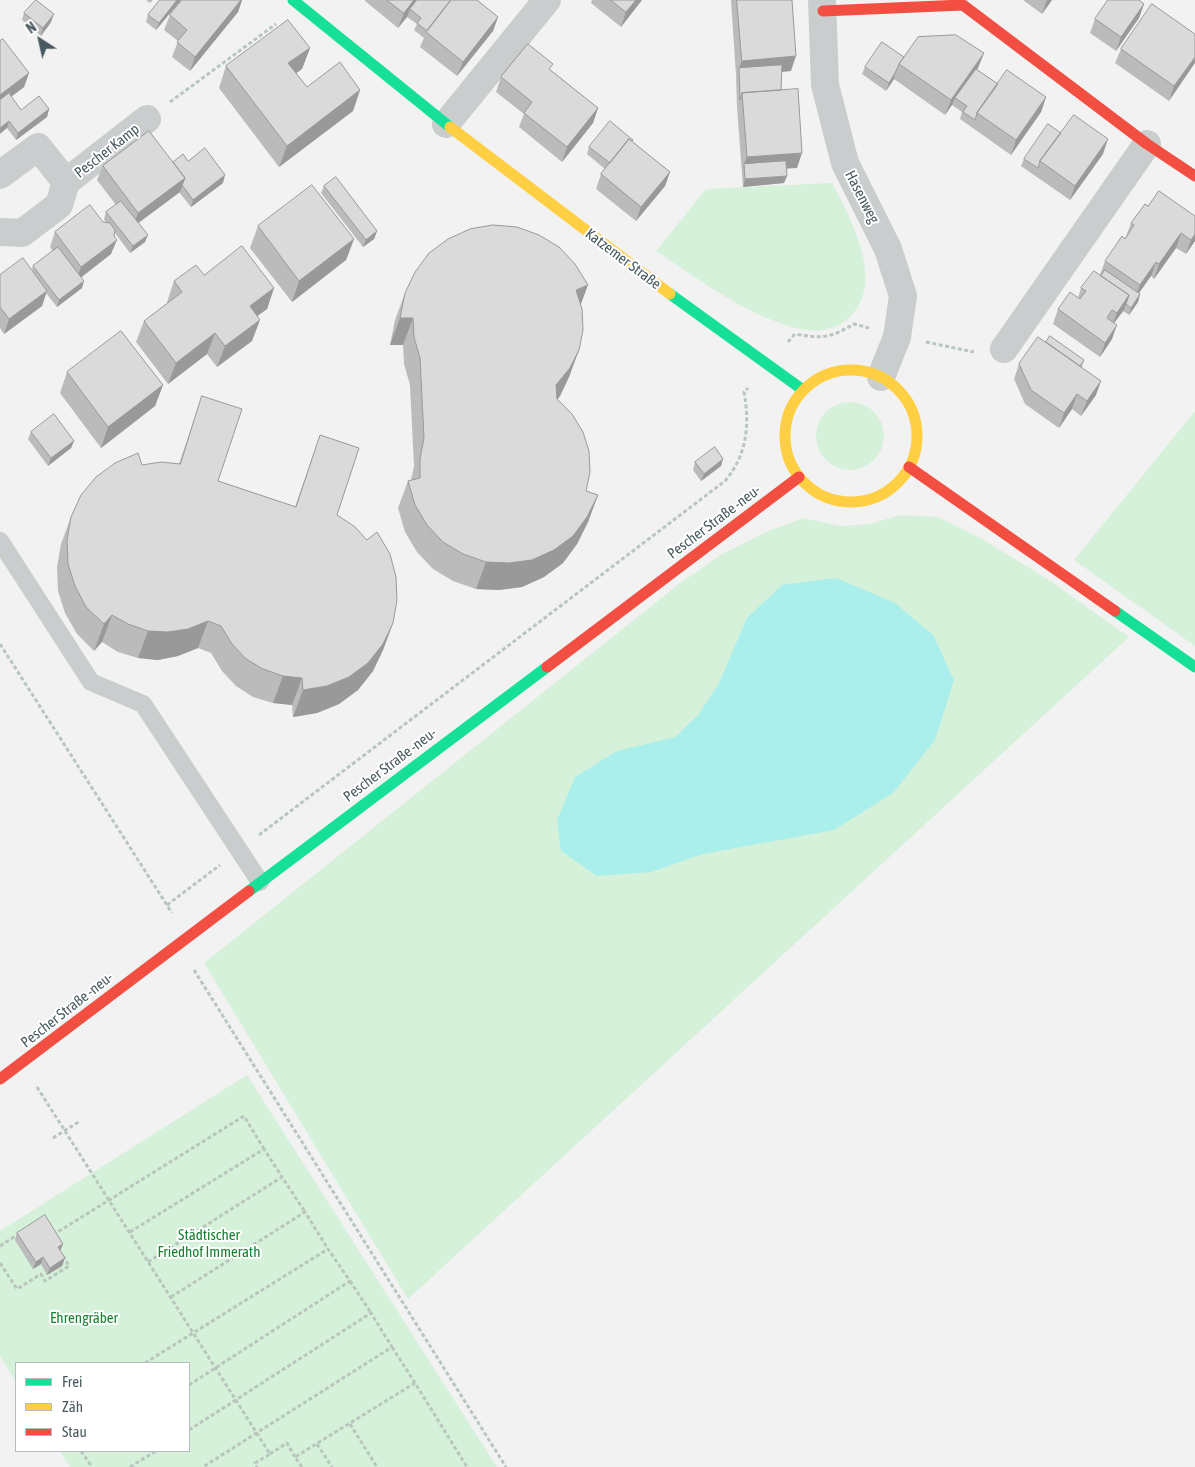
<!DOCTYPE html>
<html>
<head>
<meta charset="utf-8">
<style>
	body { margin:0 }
	#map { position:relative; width:1195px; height:1467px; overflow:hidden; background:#f2f2f2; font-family:"Asap Condensed",sans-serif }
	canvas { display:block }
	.legend { position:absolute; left:15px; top:1362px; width:175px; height:90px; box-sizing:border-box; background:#fff; border:1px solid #b6bdbf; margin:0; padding:6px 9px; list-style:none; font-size:15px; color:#485a5f }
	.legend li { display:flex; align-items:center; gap:10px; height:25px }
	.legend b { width:25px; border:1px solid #b6bdbf }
	.north { position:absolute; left:15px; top:15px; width:50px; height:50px; -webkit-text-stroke:4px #fff; paint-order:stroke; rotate:325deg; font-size:14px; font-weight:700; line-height:20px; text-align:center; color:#485a5f }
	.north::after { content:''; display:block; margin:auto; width:18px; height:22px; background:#485a5f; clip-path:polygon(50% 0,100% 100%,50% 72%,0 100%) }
</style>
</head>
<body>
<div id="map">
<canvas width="1195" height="1467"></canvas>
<ul class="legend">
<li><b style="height:6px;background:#16e098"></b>Frei</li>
<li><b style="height:6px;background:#ffcf43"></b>Zäh</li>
<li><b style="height:6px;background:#f24e42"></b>Stau</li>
</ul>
<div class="north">N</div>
</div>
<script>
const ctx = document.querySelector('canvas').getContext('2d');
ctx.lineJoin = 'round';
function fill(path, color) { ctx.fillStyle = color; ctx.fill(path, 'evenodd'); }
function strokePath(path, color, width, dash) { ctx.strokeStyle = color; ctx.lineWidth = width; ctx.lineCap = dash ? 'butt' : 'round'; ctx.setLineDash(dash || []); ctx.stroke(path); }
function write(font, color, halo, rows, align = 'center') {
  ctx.font = font + ' "Asap Condensed",sans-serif'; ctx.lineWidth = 4; ctx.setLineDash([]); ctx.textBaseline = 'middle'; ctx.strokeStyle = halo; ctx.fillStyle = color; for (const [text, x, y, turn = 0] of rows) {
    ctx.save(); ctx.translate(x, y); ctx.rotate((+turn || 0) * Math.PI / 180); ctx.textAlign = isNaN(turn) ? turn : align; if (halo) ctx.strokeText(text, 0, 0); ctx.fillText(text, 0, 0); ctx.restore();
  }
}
fill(new Path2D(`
	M832 183C851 219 889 288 845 321 829 333 811 332 792 327 743 313 698 279 656 251L706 189Z
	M816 436a34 34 0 1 1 68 0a34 34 0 1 1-68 0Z
	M1195 411V646L1074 560Z
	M900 515 938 517 984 540 1049 580 1129 637 408 1299 204 963 679 584 722 554 766 532 803 518 841 526 870 524Z
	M247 1075 497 1467H70L60 1451H189V1363H16V1382L0 1356V1231Z`), '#d6f1da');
fill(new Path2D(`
	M836 578 895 603 933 635 954 680 935 740 893 793 834 830 703 854 651 872 597 876 561 851 557 820 575 777 617 751 675 737 699 714 719 683 747 618 782 585Z`), '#abefec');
strokePath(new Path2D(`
	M170 102 276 24
	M788 342 795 334C823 339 830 338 854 324L869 328
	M926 342 974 352
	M0 644 172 913
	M259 835 725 481C747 455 750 425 744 392L748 388
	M167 905 220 865
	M194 970 506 1467
	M37 1087 270 1454 255 1463 257 1467
	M53 1138 80 1121
	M130 1232 264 1149 282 1177
	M53 1235 244 1116 264 1149
	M0 1246 17 1235 19 1238
	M148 1262 282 1177 305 1212
	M0 1263 17 1289 41 1274 45 1281 69 1266 64 1257
	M350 1281 371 1313
	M171 1297 305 1212 328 1249
	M392 1347 415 1383
	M145 1363 328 1249 350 1281 189 1385
	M350 1424 377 1467
	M189 1430 371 1313 392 1347 203 1467
	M317 1444 332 1467
	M81 1451 92 1467
	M270 1454 287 1443 295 1457
	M130 1467 156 1451
	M302 1467 295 1457 415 1383 467 1467`), '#b8c6be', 3, [4, 2.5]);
strokePath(new Path2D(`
	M0 541 91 682 143 704 260 882`), '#c9cdce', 18);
strokePath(new Path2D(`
	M822 0 825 85 845 163 888 249 903 296 897 337 881 377
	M446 124 547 0
	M0 175 38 147 66 182 59 205 22 233 0 232
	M66 182 147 119
	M1004 349 1147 144`), '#c9cdce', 28);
strokePath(new Path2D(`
	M293 0 450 127
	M670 294 803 390
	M1115 611 1195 667
	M249 891 547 667`), '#16e098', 11);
strokePath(new Path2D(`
	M450 127 670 294
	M785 436a66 66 0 1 1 132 0a66 66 0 1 1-132 0Z`), '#ffcf43', 11);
strokePath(new Path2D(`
	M823 11 963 5 1147 144 1195 176
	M909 467 1115 611
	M547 667 799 477
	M0 1079 249 891`), '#f24e42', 11);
fill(new Path2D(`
	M146 0H153L150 3Z
	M160 0H181L156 30 146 22 148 15Z
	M182 0H242L238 12 190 71 172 57 178 41 164 30 170 15Z
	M365 0H477L498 17 493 31 457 76 420 47 424 38 414 30 417 24 407 17 398 28 365 1Z
	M592 0H642L621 27 591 3Z
	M731 0H792L791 71 782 72 781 90 797 168H787V176L784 183 743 187 737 107 736 75Z
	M1023 0H1052L1042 14Z
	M1144 4 1139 18 1116 51 1090 33 1095 19Z
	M24 13 51 22 41 36 22 20Z
	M1195 34 1169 101 1115 63 1121 49Z
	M0 41 29 73 24 87 11 97 21 110 49 109 47 117 16 140 7 128Z
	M310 48 302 69 296 73 307 87 360 90 353 111 279 167 219 88 226 66Z
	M984 53 977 70 998 84 1046 97 1041 112 1011 155 960 119 962 112 952 105 945 115 894 79 886 91 862 74 865 67 904 57Z
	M551 70 598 108 593 123 562 162 519 127 524 114 496 92 501 77Z
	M1061 133 1103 154 1070 200 1021 166 1024 159Z
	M633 142 670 172 665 186 636 221 596 189 601 174 605 169 587 154 589 147Z
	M188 161 223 183 191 207 179 192 138 223 145 242 130 253 115 233 111 254 82 277V288L57 307 46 293 42 306 4 334 0 328V275L32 270 33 266 53 251 50 247 55 232 103 222 106 223 104 219 106 212 116 205 97 180 103 166Z
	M324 186 377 231 374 239 363 247 321 193Z
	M1145 204 1195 241 1186 254 1176 248 1154 279 1151 276 1139 293 1140 294 1138 302 1129 315 1123 311 1114 323 1112 339 1100 357 1053 324 1058 309 1078 298 1081 288 1100 275 1105 261 1125 239 1131 223Z
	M258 226 354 239 346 260 292 302 250 248Z
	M204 275 274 288 267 309 257 316 252 341 217 367 207 354 168 384 136 342 144 321 168 303 167 302 174 281Z
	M405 293 581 305 569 377 560 396 558 399 586 491 598 495 588 522 577 544 563 563 544 577 522 587 499 590 476 589 453 581 433 569 417 552 405 532 398 508 408 481 411 480 414 466 410 385 404 364 403 345H390L395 320Z
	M1046 342 1084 360 1082 367 1096 395 1081 416 1072 409 1059 428 1025 404 1014 379 1019 364Z
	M67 372 163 385 155 406 101 448 60 393Z
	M202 396 218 481 295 507 320 435 337 515 393 623 383 650 373 671 358 690 339 704 317 713 293 717 292 705 273 703 253 697 236 686 222 671 211 653 198 648 178 656 158 660 138 658 118 652 102 642 94 651 77 634 65 613 58 591 57 567 61 544 71 517 142 465 179 464Z
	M31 432 74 441 71 448 48 466 28 439Z
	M695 462 721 466 701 481 693 470Z
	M17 1233 63 1244 60 1251 65 1258 62 1266 47 1275 41 1264 33 1269 15 1240Z`), '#bbbbbc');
fill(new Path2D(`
	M177 0H181L156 30 159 23Z
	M241 0H242L238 12 190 71 195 57Z
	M414 0H420L410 9 407 17 398 28 404 13Z
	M636 0H642L621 27 626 12Z
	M1047 0H1052L1042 14Z
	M1144 4 1139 18 1116 51 1121 37Z
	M54 14 51 22 41 36 43 28Z
	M498 17 493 31 457 76 463 62Z
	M310 48 302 69 281 84 288 63Z
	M984 53 978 68 957 99 955 98 952 105 945 115 951 100Z
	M796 56 791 71 739 75V68L742 61Z
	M1195 57V63L1169 101 1174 86Z
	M29 73 24 87 0 105V95Z
	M895 73 894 79 886 91 889 83Z
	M360 90 353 111 279 167 287 146Z
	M1046 97 1041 112 1011 155 1016 140Z
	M598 108 593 123 562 162 567 147Z
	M49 109 47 117 16 140 18 133Z
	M9 121 7 128 0 134V128Z
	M1108 139 1103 154 1070 200 1075 186Z
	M802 153 797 168 745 171 744 164 747 157Z
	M670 172 665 186 636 221 641 207Z
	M225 175 223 183 191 207 193 200Z
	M787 176 784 183 743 187 745 179Z
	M185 178 180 192 133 227 138 213Z
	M377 231 374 239 363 247 366 240Z
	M1181 233 1176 248 1154 279 1159 264Z
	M1195 234V241L1186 254 1191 240Z
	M148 235 145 242 130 253 133 246Z
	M354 239 346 260 292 302 299 281Z
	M117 240 111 254 76 281 81 267Z
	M1156 262 1151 276 1134 300 1140 285Z
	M84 281 82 288 57 307 59 300Z
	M588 285 578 312 576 290Z
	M274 288 267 309 242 327 250 306Z
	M47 291 42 306 4 334 9 319Z
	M1140 294 1138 302 1129 315 1131 308Z
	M1129 295 1124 310 1111 327 1117 313Z
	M400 318H413L403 345H390Z
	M260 320 252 341 217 367 225 346Z
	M1117 325 1112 339 1100 357 1105 343Z
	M215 333 207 354 168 384 176 363Z
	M579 350 569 377 560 396 547 412 556 385Z
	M1101 381 1096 395 1081 416 1087 401Z
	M163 385 155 406 101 448 108 427Z
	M1077 394 1072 409 1059 428 1064 413Z
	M74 441 71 448 48 466 51 458Z
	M723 459 721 466 701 481 704 474Z
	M598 495 588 522 577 544 563 563 544 577 522 587 499 590 476 589 486 562Z
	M112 615 102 642 94 651 104 624Z
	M208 621 198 648 178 656 158 660 138 658 148 631Z
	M393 623 383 650 373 671 358 690 339 704 317 713 293 717 303 690Z
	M283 676 302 678 292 705 273 703Z
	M63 1244 60 1251 58 1247Z
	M43 1257 41 1264 33 1269 36 1262Z
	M65 1258 62 1266 47 1275 50 1268Z`), '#999');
const building = new Path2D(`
	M36 0 54 14 43 28 24 13Z
	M160 0H177L159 23 148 15Z
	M182 0H241L195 57 177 42 187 30 170 15Z
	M387 0H414L404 13Z
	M417 0H451L427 31 417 23 421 18 410 9Z
	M451 0H477L498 17 463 62 426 32Z
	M611 0H636L626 12Z
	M737 0H792L796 56 742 61Z
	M1108 0H1139L1144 4 1121 37 1095 19Z
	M1152 4 1195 34V57L1174 86 1121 49Z
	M288 20 310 48 288 63 307 87 340 62 360 90 287 146 226 66Z
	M956 35 984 53 951 100 899 64 918 37Z
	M3 39 29 73 0 95V41Z
	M882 42 904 57 899 64 895 73 889 83 865 67Z
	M528 44 553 64 549 69 598 108 567 147 524 113 532 102 501 77Z
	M782 65 781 90 742 93 740 100 739 68Z
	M976 69 998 84 977 113 975 120 963 112 967 106 955 98Z
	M1007 70 1046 97 1016 140 977 113Z
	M798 89 802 153 747 157 742 93Z
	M9 93 21 110 39 96 49 109 18 133 9 121 0 128V100Z
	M1074 115 1108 139 1075 186 1040 161Z
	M610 121 633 140 632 141 629 139 610 163 589 147Z
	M1048 124 1061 133 1040 161 1038 168 1024 159Z
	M149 131 185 178 138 213 103 166Z
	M629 139 670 172 641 207 601 174Z
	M205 148 225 175 193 200 182 185 185 178 173 162 183 154 188 161Z
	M786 161 787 176 745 179 744 164Z
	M336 177 377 231 366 240 324 186Z
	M312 185 354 239 299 281 258 226Z
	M1159 191 1195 216V234L1191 240 1181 233 1159 264 1156 262 1140 285 1105 261 1122 236 1125 239 1134 225 1131 223 1145 204 1148 206Z
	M121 201 148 235 133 246 106 212Z
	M90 205 103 222 110 223 115 230 114 236 117 240 81 267 55 232Z
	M493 225 517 227 539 235 559 247 575 264 588 285 576 290 582 309 583 330 579 350 570 368 556 385 557 399 572 414 583 432 589 451 590 472 586 491 598 495 587 517 573 536 554 550 532 560 509 563 486 562 463 554 443 542 427 525 415 505 408 481 420 478V459L424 438 420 358 414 337 413 318H400L405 293 415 272 429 253 448 239 470 229Z
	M242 246 274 288 250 306 260 320 225 346 215 333 176 363 144 321 182 292 174 281 196 265 204 275Z
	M58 247 84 281 59 300 33 266Z
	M23 258 47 291 9 319 0 307V275Z
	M1105 270 1140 294 1131 308 1126 304 1129 295 1101 276Z
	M1094 271 1129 295 1117 313 1112 310 1107 318 1117 325 1105 343 1058 309 1070 292 1080 299 1086 291 1081 288Z
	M121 331 163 385 108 427 67 372Z
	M1050 336 1084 360 1080 366 1046 342Z
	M1038 337 1101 381 1087 401 1077 394 1064 413 1031 390 1019 364Z
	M202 396 242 409 218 481 296 507 320 435 359 448 337 515 354 526 367 540 377 532 390 554 396 577 397 600 393 623 383 644 368 663 349 677 327 686 303 690 302 678 283 676 263 669 246 659 232 644 221 626 208 621 188 629 168 632 148 631 128 624 112 615 104 624 86 607 75 586 68 564 67 540 71 517 81 495 96 477 115 463 138 453 142 465 161 462 180 464Z
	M54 414 74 441 51 458 31 432Z
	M715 447 723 459 704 474 695 462Z
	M45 1215 63 1244 58 1247 65 1258 50 1268 43 1257 36 1262 17 1233Z`);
fill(building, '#dadadb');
strokePath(building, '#999', 1);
write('15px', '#485a5f', '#fff', [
	["Pescher Kamp",107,151,-38],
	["Hasenweg",862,197,63],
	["Katzemer Straße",623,259,37],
	["Pescher Straße -neu-",714,522,-37],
	["Pescher Straße -neu-",390,765,-37],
	["Pescher Straße -neu-",67,1010,-38]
]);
write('15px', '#168332', '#fff', [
	["Städtischer",209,1235],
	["Friedhof Immerath",209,1252],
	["Ehrengräber",84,1318]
]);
</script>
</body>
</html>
